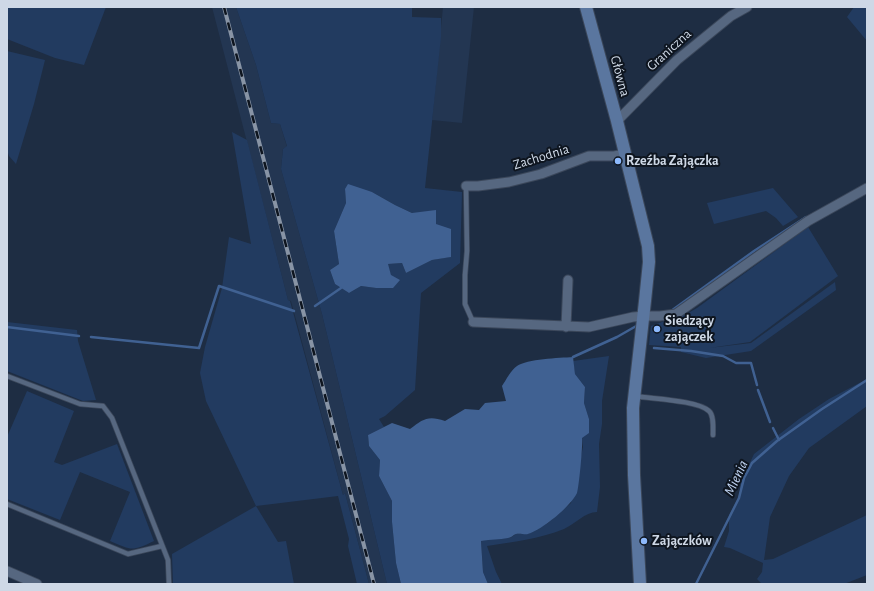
<!DOCTYPE html>
<html>
<head>
<meta charset="utf-8">
<style>
	body { margin:0 }
	#map { position:relative; width:874px; height:591px; overflow:hidden; background:#1e2d43; font-family:"Alegreya Sans",sans-serif }
	canvas { display:block }
	.frame { position:absolute; inset:0; border:8px solid #ced8e6; pointer-events:none }
</style>
</head>
<body>
<div id="map">
<canvas width="874" height="591"></canvas>
<div class="frame"></div>
</div>
<script>
const ctx = document.querySelector('canvas').getContext('2d');
ctx.lineJoin = 'round';
function fill(path, color) { ctx.fillStyle = color; ctx.fill(path, 'evenodd'); }
function strokePath(path, color, width, dash) { ctx.strokeStyle = color; ctx.lineWidth = width; ctx.lineCap = dash ? 'butt' : 'round'; ctx.setLineDash(dash || []); ctx.stroke(path); }
function write(font, color, halo, rows, align = 'center') {
  ctx.font = font + ' "Alegreya Sans",sans-serif'; ctx.lineWidth = 4; ctx.setLineDash([]); ctx.textBaseline = 'middle'; ctx.strokeStyle = halo; ctx.fillStyle = color; for (const [text, x, y, turn = 0] of rows) {
    ctx.save(); ctx.translate(x, y); ctx.rotate((+turn || 0) * Math.PI / 180); ctx.textAlign = isNaN(turn) ? turn : align; if (halo) ctx.strokeText(text, 0, 0); ctx.fillText(text, 0, 0); ctx.restore();
  }
}
fill(new Path2D(`
	M212 7H236L256 65 271 123 280 124 287 147 283 149 281 169 322 314 387 584H369L345 493 343 495 291 301 288 300Z
	M443 7H474L462 123 432 120Z`), '#233652');
fill(new Path2D(`
	M7 7H106L84 65 55 58 7 39Z
	M236 7H412V17L441 18V37L425 188 462 192 460 263 421 293 415 390 385 416 379 419 384 427 368 435 369 446 380 460 379 476 392 501V522L396 563 401 584H387L322 314 281 169 283 149 287 146 280 124 271 123 256 65ZM345 189 372 192 395 205 436 224 450 257 432 260 406 273 402 263 387 264 391 275 376 288 361 286 349 293 335 284 330 270 339 264 334 231 346 203Z
	M854 7H867V41L847 17Z
	M7 51 45 60 34 104 16 164 9 156 7 150Z
	M232 132 247 140 288 300 290 301 343 495 345 493 369 584H357L348 546 349 539 338 496 256 506 278 542 286 541 294 584H173L172 554 256 506 206 401 200 373 205 347 222 288 229 237 251 244Z
	M773 188 798 217 783 226 776 218 766 211 714 224 707 203Z
	M808 227 838 276 750 342 709 348 751 343 835 282 836 290 751 351 706 358 681 352V347L649 345 651 326 690 312 697 308Z
	M7 322 77 330 78 341 96 400 83 401 7 371Z
	M609 356 602 401V424L599 444 600 487 597 512C585 512 575 524 564 529 539 539 513 542 487 546L496 572 502 584H488L483 572 481 541 494 538H510L516 534H528L548 523 571 503 583 447 582 438 589 419 584 403 585 387 575 374 573 361Z
	M867 379V406L809 448 789 476 770 517 764 560 773 559 867 515V575L844 584H762L757 579 762 572 763 563 730 548 724 547 729 531V515L739 497 741 482 754 454 799 419 829 399Z
	M27 391 74 411 54 462 62 465 117 444 154 541C131 552 132 550 110 541L130 492 80 472 60 520 7 499V437Z`), '#223b60');
fill(new Path2D(`
	M348 184 372 192 395 205 412 213 436 210V224L451 229V257L432 260 406 273 402 263 388 264 391 275 400 280 393 288H376L361 286 349 293 335 284 330 270 339 264 334 231 346 203 345 189Z
	M573 357 575 374 585 387 584 403 589 419V433L582 438C583 445 579 487 577 493 571 506 542 530 528 534 525 535 520 533 516 534 513 535 511 538 508 538 499 540 491 539 481 541L483 572 488 584H401L396 563 392 522V501L379 476 380 460 369 446 368 435 392 423 410 429C423 419 428 415 445 421L465 409 479 410 485 403 506 401 502 386C506 380 511 370 517 366 527 359 559 358 573 357Z`), '#406192');
strokePath(new Path2D(`
	M315 306 341 288
	M671 311 754 251 806 217
	M7 327 79 336
	M91 337 199 348 219 286 294 311
	M654 348 691 351 723 356 736 363H751L757 385
	M573 357 617 337 638 325
	M758 390 770 422
	M773 428 779 440
	M696 584 739 498 744 478 752 463 777 441 822 409 867 380`), '#406192', 2.5);
const lane = new Path2D(`
	M466 186 467 251 465 275V304L473 322
	M7 376 80 404 103 406 112 418 168 560 169 584
	M635 396C651 399 697 400 709 411 714 415 713 428 713 435
	M7 504 128 554 162 546`);
const street = new Path2D(`
	M617 121 677 60 731 16 747 7
	M466 186H478L509 182 541 174 589 156H614L625 154
	M473 322 589 327 633 317 644 316H660L676 314 808 221 867 188
	M566 327 568 280
	M7 571 37 584`);
const secondary = new Path2D(`
	M586 7 617 121 648 246 649 262 645 301 633 408 634 475 640 584`);
strokePath(lane, '#3b475a', 6);
strokePath(street, '#3b475a', 11);
strokePath(secondary, '#3b475a', 14);
strokePath(lane, '#566780', 4.5);
strokePath(street, '#566780', 9);
strokePath(secondary, '#5a769f', 12);
const rail = new Path2D(`
	M224 7 374 584`);
strokePath(rail, '#8894a5', 4);
strokePath(rail, '#0e151f', 2.5, [8]);
for (const [x, y, r, color] of [
	[618,161,4,"#8db9fc"],
	[657,329,4,"#8db9fc"],
	[644,541,4,"#8db9fc"]
]) { const dot = new Path2D(); dot.arc(x, y, r, 0, 2 * Math.PI); ctx.fillStyle = color; ctx.fill(dot); strokePath(dot, '#0e151f', 1.5); }
write('14px', '#ced8e6', '#0e151f', [
	["Graniczna",669,50,-42],
	["Główna",620,76,75],
	["Zachodnia",541,157,-17]
]);
write('bold 14px', '#ced8e6', '#0e151f', [
	["Rzeźba Zajączka",626,161],
	["Siedzący",665,321],
	["zajączek",665,337],
	["Zajączków",652,541]
], 'left');
write('italic 15px', '#c0d4f3', '#0e151f', [
	["Mienia",736,478,-65]
]);
</script>
</body>
</html>
